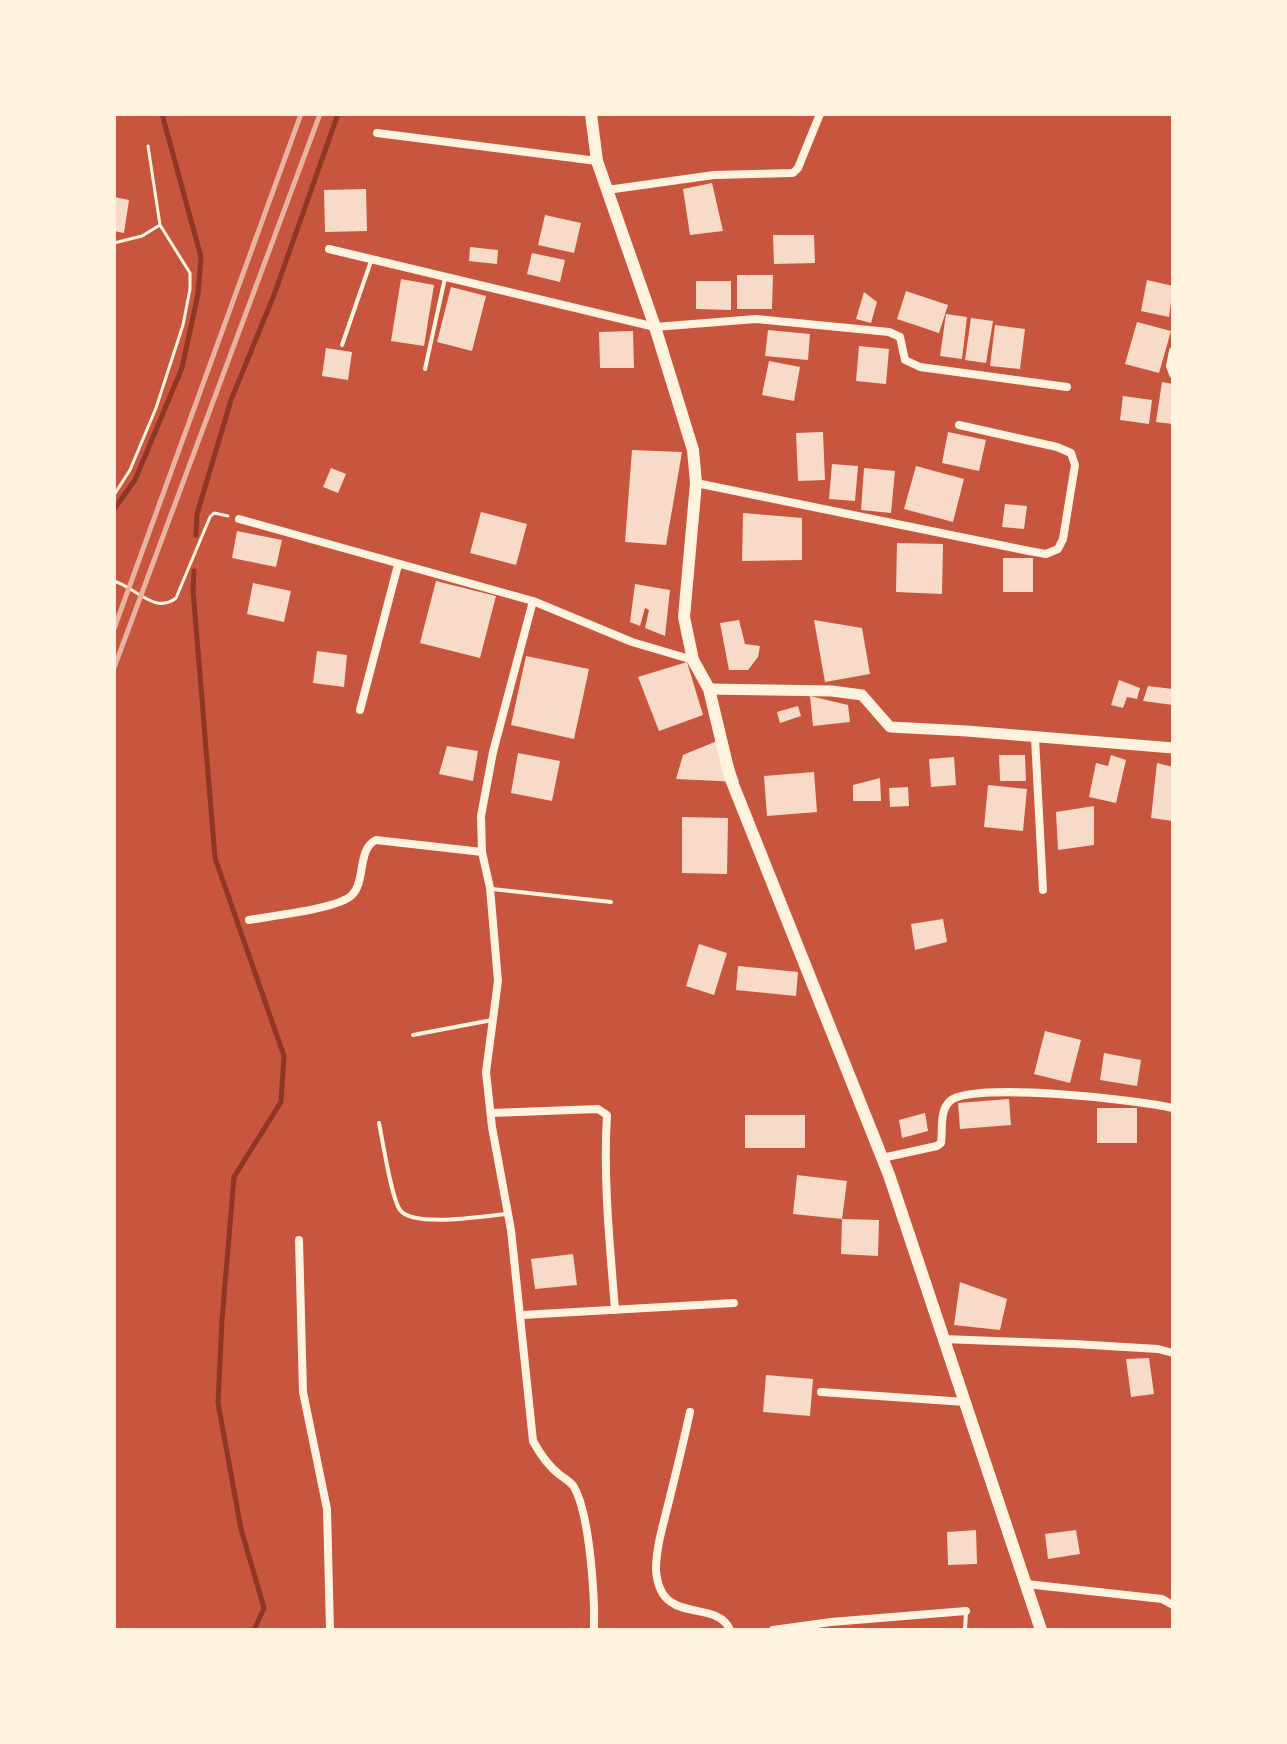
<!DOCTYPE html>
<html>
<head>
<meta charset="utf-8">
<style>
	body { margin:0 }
	#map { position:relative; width:1287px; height:1744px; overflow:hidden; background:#c8553d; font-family:"Open Sans",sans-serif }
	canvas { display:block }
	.frame { position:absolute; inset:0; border:116px solid #fff3e0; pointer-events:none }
</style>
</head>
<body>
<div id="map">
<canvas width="1287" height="1744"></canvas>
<div class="frame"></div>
</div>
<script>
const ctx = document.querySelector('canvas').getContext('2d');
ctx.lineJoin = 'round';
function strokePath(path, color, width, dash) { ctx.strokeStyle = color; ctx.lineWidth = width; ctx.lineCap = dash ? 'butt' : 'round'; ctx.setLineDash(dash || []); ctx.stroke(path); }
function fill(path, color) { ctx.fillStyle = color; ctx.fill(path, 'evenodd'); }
strokePath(new Path2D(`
	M114 509 135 480 182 368 198 294 201 257 162 114
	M196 535 197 514 231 400 274 295 338 114
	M194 571 193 590 215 858 284 1056 281 1102 234 1177 222 1320 218 1403 241 1529 264 1608 254 1630`), '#8f3625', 5);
fill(new Path2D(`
	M712 183 723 231 690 235 683 189Z
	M366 189 367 231 325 232 324 190Z
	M114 197 129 200 124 233 114 231Z
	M545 215 581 223 574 253 538 245Z
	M773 235H814L815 263 774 264Z
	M470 247 498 250 497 264 469 261Z
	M532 253 565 260 560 282 527 274Z
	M737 275H773L772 309H737Z
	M401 279 434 285 424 346 391 341Z
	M1147 280 1173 286 1169 317 1141 311Z
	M696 281H731V310L696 309Z
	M451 287 486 296 472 351 437 342Z
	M906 291 948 305 939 333 897 319Z
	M864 292 877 302 871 323 856 319Z
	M946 314 967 317 962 359 940 356Z
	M971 318 993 321 986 363 965 360Z
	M1137 322 1171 331 1159 373 1125 364Z
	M995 325 1025 329 1020 369 990 366Z
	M768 330 810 334 808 360 765 356Z
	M633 331 634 368H600L599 332Z
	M859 346 889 349 886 384 856 381Z
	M326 348 352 352 348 380 322 376Z
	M769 361 800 367 794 401 762 395Z
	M1162 382 1173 384V424L1156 422Z
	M1123 396 1152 400 1149 424 1120 420Z
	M823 432 825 480 798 481 796 433Z
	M948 432 986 440 979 471 942 463Z
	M632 450 682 452 666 545 625 542Z
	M832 464 858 466 855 501 829 499Z
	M916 466 964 479 953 522 904 509Z
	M331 468 346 474 338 493 323 487Z
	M864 468 895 471 891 513 861 510Z
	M1005 504 1027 506 1024 529 1002 527Z
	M481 512 527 524 516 565 470 553Z
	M743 513 802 518V560L742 561Z
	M237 531 282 540 276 567 232 558Z
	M897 543 943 544 942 594 896 592Z
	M1003 558H1033V592H1003Z
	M436 581 496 596 480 658 420 643Z
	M253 583 291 591 284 622 247 614Z
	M635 584 670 590 665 636 645 628 649 610 645 608 640 626 630 622Z
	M739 620 745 644 760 646 758 657 748 670H729L720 623Z
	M814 620 862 628 870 674 825 682Z
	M317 651 347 655 344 687 313 683Z
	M526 656 589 669 574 739 511 725Z
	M687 662 703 715 659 731 638 677Z
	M1119 680 1140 688 1137 699 1127 697 1123 708 1111 705Z
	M1148 686 1173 689V705L1143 701Z
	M810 696 848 705 850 722 813 726Z
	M798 706 801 716 780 723 777 712Z
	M724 738 739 782 676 779 683 755Z
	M447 746 478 751 473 781 439 774Z
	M518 753 560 761 552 801 511 793Z
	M999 755H1025L1026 781H1000Z
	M1111 755 1126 760 1116 803 1089 797 1096 763 1108 766Z
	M954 757 956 785 931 787 929 759Z
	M1157 763 1173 767V821L1151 818Z
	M814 772 817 812 767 816 764 776Z
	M880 778 881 801H853V785Z
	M988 785 1027 789 1023 831 984 827Z
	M908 787 909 806 890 807 889 788Z
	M1094 806V845L1058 850 1056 812Z
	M682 817 728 818 727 874 682 873Z
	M943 919 947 942 915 950 911 924Z
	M699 944 727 953 714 995 686 986Z
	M738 966 798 972 796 996 736 990Z
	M1045 1031 1081 1040 1070 1083 1034 1074Z
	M1104 1053 1141 1060 1137 1086 1100 1080Z
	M1009 1099 1011 1125 960 1129 958 1103Z
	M1097 1108H1137V1143H1097Z
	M925 1113 928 1131 902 1138 899 1120Z
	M745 1115H805V1148H745Z
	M797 1175 847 1181 842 1219 793 1214Z
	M842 1219 879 1220 878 1256 841 1254Z
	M573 1254 577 1285 535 1289 531 1259Z
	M960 1282 1007 1299 1000 1330 954 1325Z
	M1149 1358 1154 1394 1131 1397 1126 1359Z
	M766 1375 813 1379 810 1416 763 1412Z
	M976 1530 977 1564 948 1565 947 1532Z
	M1076 1530 1080 1554 1048 1559 1045 1534Z`), '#f7dbc8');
strokePath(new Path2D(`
	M114 243 142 236 160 225
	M114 495 130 470 156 408 183 325 190 289V273L160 225 148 146
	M114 581C135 587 155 615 176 598L210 517 214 513 228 516`), '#fff3e0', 3);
strokePath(new Path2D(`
	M342 345 371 261
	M425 369 445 278
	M492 889 611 902
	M413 1035 492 1020
	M379 1123C383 1142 391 1197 400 1210 414 1228 484 1216 506 1214
	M965 1630 966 1612`), '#fff3e0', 4);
strokePath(new Path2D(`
	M377 133 597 161
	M607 190 714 175 793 173 798 168 820 114
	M329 249 655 327 756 319 889 332 900 337 905 360 920 367 1067 387
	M1173 351 1170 366 1173 374
	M696 483 1029 551 1046 554 1058 549 1063 539 1075 465 1071 453 1057 447 959 425
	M239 519 533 601 632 642 693 660
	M533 601 493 752 481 816 482 852 490 888 498 981 486 1072 492 1127 511 1230 533 1441C540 1454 548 1466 560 1475 565 1479 571 1482 574 1487 590 1515 595 1597 594 1630
	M360 710 398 565
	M1035 738 1043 890
	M249 920C271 916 338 909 352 895 366 881 357 849 376 840L482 852
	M491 1113 598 1109 607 1115C603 1180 610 1245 615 1310
	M882 1158 937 1146 941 1143C943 1130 939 1111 950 1101 973 1081 1139 1100 1173 1108
	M299 1240 303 1392 327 1509 330 1630
	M522 1315 734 1303
	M943 1339 1074 1344 1158 1349 1173 1353
	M821 1392 965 1402
	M690 1412C683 1444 675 1477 667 1509 662 1529 656 1549 656 1570 657 1583 660 1595 671 1602 688 1615 721 1607 730 1630
	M1026 1584 1162 1599 1173 1605
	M773 1630 831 1622 966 1611`), '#fff3e0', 8);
strokePath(new Path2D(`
	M709 689 832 691 862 695 890 727 967 731 1173 748`), '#fff3e0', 11);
strokePath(new Path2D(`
	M591 114 597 161 655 327 693 450 696 483 684 617 693 660 709 689 730 777 889 1175 1041 1630`), '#fff3e0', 12);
strokePath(new Path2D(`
	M114 629 301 114
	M114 668 320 114`), '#e9b49f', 5);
</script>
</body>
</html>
